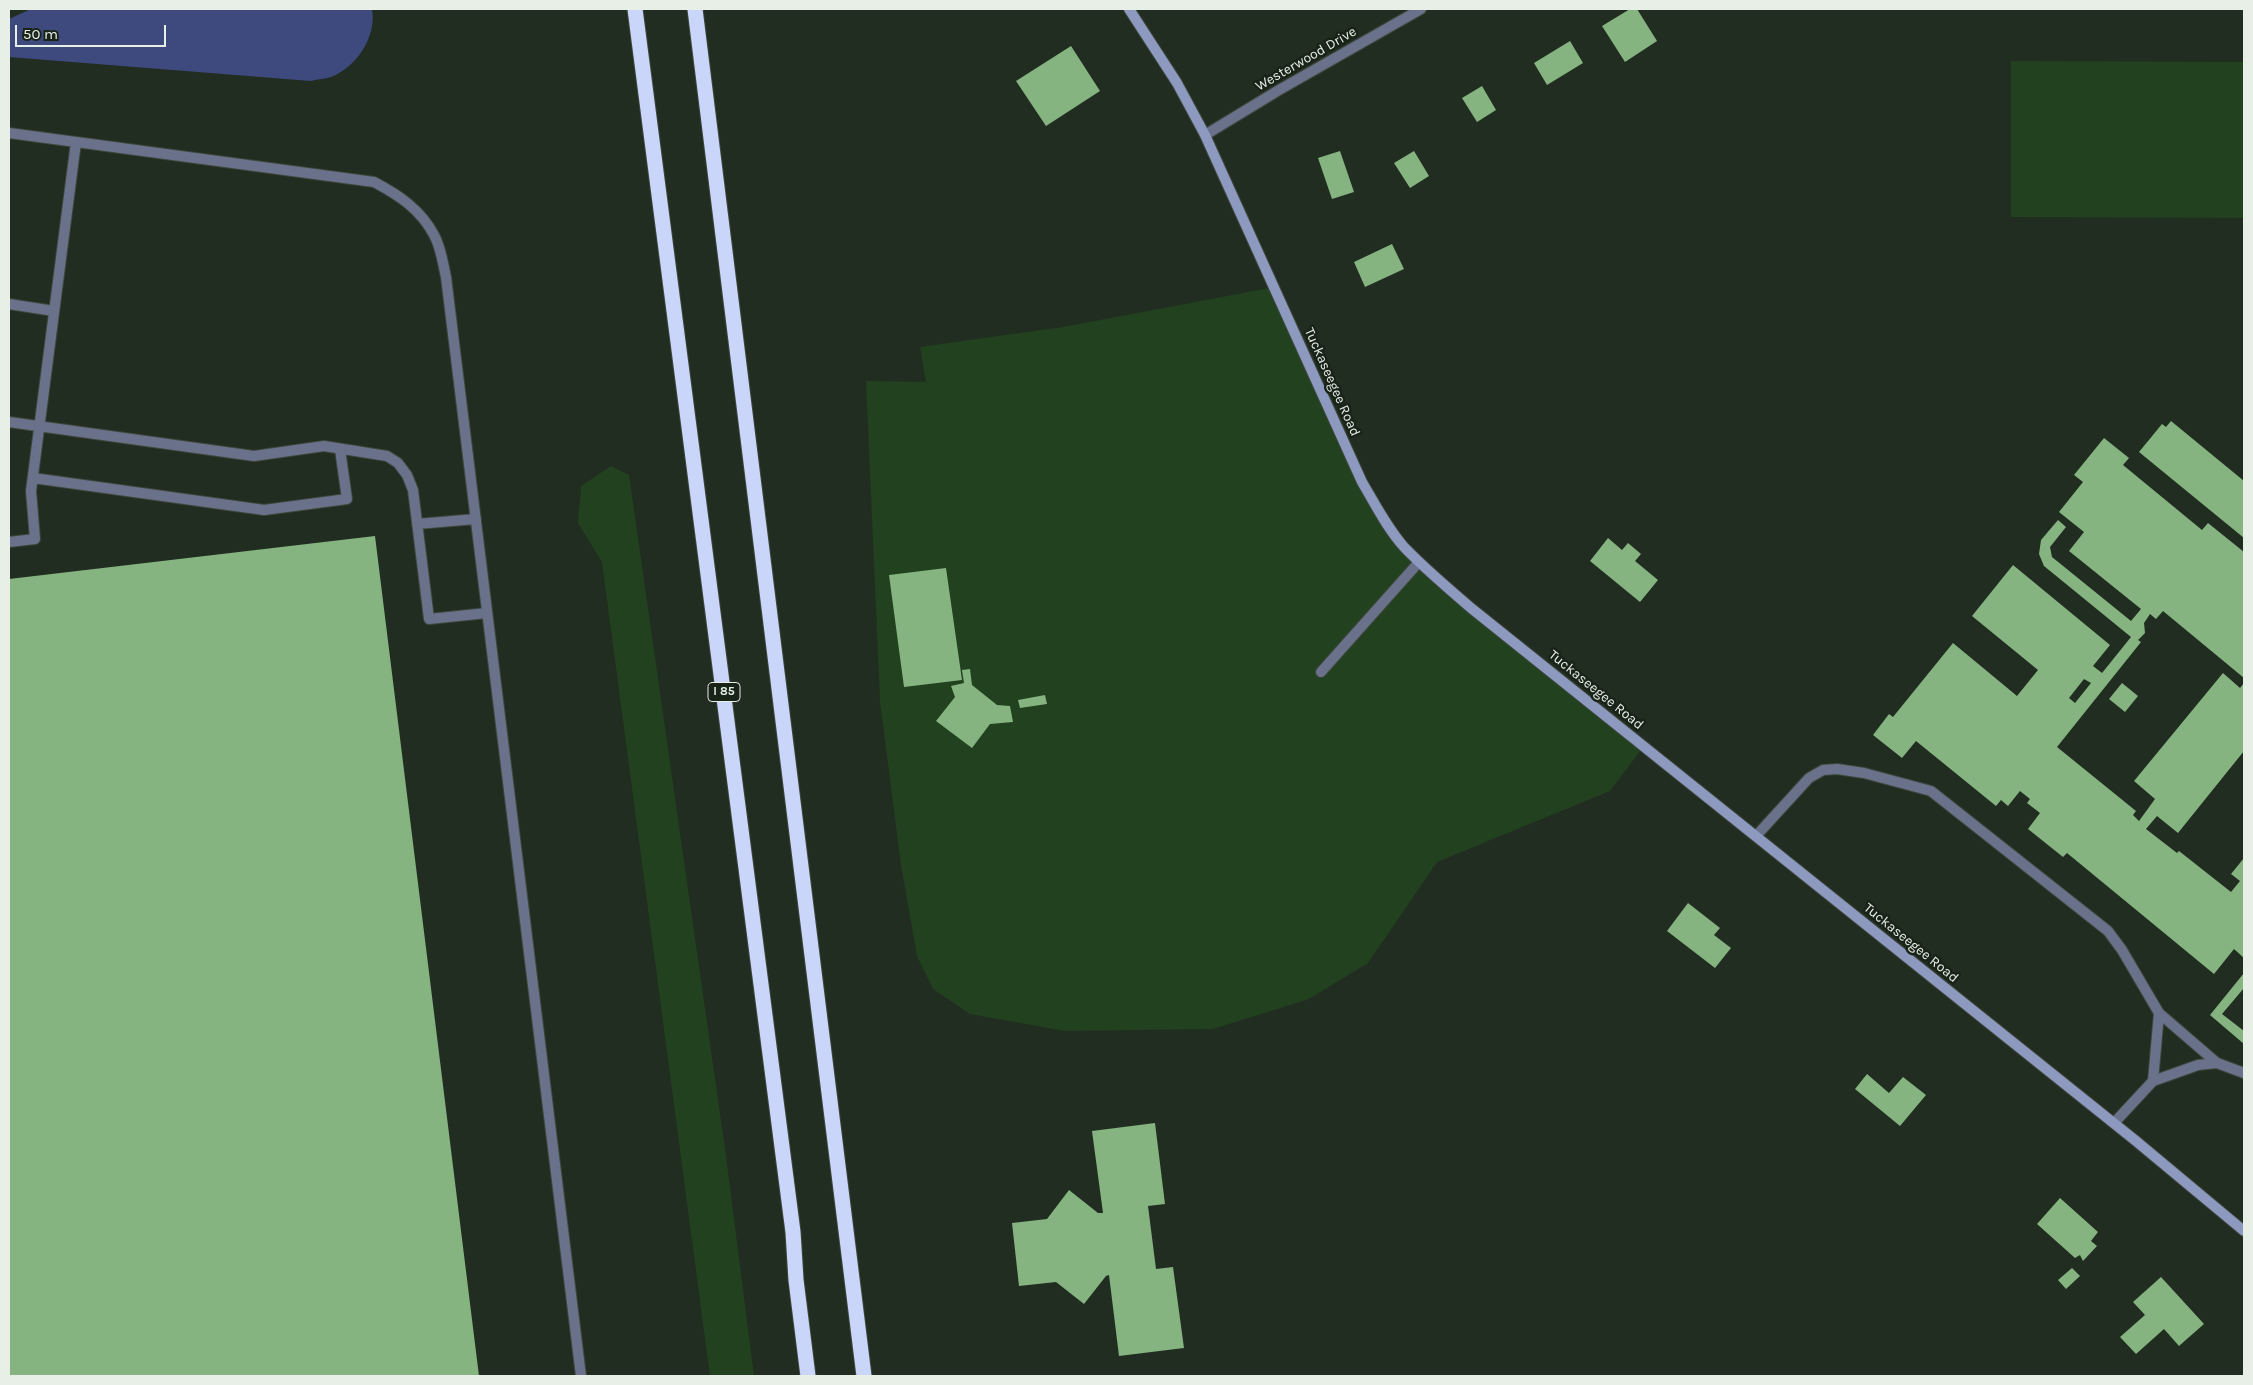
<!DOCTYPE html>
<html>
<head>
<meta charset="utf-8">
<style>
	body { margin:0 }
	#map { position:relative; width:2253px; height:1385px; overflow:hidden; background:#222d21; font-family:Karla,sans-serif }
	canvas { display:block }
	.frame { position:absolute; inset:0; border:10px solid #e8efe7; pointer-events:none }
	.scale { position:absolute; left:15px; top:25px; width:151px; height:22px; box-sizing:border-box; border:2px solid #e8efe7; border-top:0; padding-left:6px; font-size:15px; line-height:18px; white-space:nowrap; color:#e8efe7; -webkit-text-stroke:4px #192418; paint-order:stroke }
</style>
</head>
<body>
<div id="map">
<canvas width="2253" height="1385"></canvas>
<div class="frame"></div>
<div class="scale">50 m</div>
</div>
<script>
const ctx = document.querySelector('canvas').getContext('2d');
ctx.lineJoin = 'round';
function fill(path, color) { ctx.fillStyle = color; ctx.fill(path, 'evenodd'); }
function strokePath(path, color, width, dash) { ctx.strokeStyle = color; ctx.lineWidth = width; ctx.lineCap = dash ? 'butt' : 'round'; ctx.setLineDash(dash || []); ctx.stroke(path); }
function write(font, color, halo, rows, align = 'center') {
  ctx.font = font + ' Karla,sans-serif'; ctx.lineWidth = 5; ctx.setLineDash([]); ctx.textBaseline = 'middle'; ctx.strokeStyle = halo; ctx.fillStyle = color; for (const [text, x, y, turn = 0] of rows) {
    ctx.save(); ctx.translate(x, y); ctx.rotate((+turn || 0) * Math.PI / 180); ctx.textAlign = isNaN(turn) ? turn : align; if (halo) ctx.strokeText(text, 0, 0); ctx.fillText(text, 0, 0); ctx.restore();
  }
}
fill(new Path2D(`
	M2011 61 2244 62V218L2011 217Z
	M1275 287 1362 481 1403 546 1644 746 1610 791 1437 862 1368 963 1309 999 1213 1029 1065 1031 970 1014 933 989 917 956 901 865 880 701 866 381 926 382 920 347 1063 327Z
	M611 466 629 475 726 1156 754 1376H710L602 562 578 523 581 486Z`), '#22411f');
fill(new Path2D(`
	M31 9H372C377 36 357 67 331 77 325 79 318 79 311 81L9 57V19Z`), '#3e497d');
fill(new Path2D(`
	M1630 9H1637L1657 41 1625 62 1602 26Z
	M1570 41 1583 63 1547 85 1534 63Z
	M1071 46 1100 91 1046 126 1016 81Z
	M1482 86 1496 110 1477 122 1462 98Z
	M1340 151 1354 192 1332 199 1318 158Z
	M1414 151 1429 176 1410 188 1394 163Z
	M1392 244 1404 269 1365 287 1354 262Z
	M2171 421 2244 481V538L2139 452 2162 424 2166 427Z
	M2104 438 2129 458 2123 465 2202 530 2208 523 2244 552V678L2163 611 2156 619 2150 614 2144 623 2145 633 2138 640 2141 642 2057 747 2136 811 2133 815 2139 821 2155 799 2134 781 2223 673 2240 688 2244 683V751L2178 833 2157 816 2146 829 2177 853 2179 851 2231 892 2240 881 2231 874 2244 858V958L2234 949 2214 974 2067 853 2063 857 2028 829 2040 813 2027 803 2030 799 2020 791 2008 806 2001 800 1996 806 1916 741 1902 758 1873 735 1889 714 1893 717 1953 643 2017 696 2038 670 1972 616 2013 565 2110 645 2093 666 2102 673 2131 637 2044 566 2039 554 2041 540 2058 520 2066 527 2050 547 2052 557 2131 621 2141 609 2069 551 2084 532 2059 512 2083 482 2074 475ZM2084 679 2091 683 2075 703 2069 698Z
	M375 536 479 1376H9V579Z
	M1608 538 1622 550 1628 543 1641 554 1635 561 1658 580 1640 602 1590 561Z
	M946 568 962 680 904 687 889 575Z
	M970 669 972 685 997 705 1010 706 1013 722 990 724 972 748 936 721 955 697 951 686 964 683 962 670Z
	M2122 683 2138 696 2125 712 2109 699Z
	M1045 695 1047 704 1020 708 1018 700Z
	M1688 903 1720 928 1714 935 1731 948 1715 968 1667 931Z
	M2244 973V988L2222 1014 2244 1031V1044L2210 1015Z
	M1867 1074 1889 1093 1903 1077 1926 1095 1900 1126 1855 1089Z
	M1155 1123 1165 1204 1148 1206 1156 1269 1173 1267 1184 1348 1119 1356 1109 1275 1106 1276 1084 1304 1056 1282 1019 1286 1012 1223 1047 1219 1069 1190 1098 1213H1103L1092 1131Z
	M2060 1198 2098 1232 2091 1241 2097 1246 2083 1261 2080 1255 2075 1258 2037 1224Z
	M2072 1268 2080 1276 2066 1289 2058 1280Z
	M2161 1277 2204 1324 2179 1346 2164 1329 2136 1354 2120 1337 2145 1315 2133 1302Z`), '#85b481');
const lane = new Path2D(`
	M9 133 374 182C399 195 421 210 434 235 441 247 443 264 446 277L581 1376
	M9 304 54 311
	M9 422 254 456 324 446 387 456 398 463 407 475 413 490 429 619 487 613
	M33 478 264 510 347 499 340 449
	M417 524 476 519
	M9 542 35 539 31 491 76 142
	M1321 672 1419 562
	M1756 836 1809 778 1823 770 1837 769 1864 773 1931 791 2108 931 2122 950 2159 1013 2153 1081
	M2159 1013 2217 1063 2244 1073
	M2114 1123 2153 1081 2198 1065 2217 1063`);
const street = new Path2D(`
	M1205 135 1279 90 1421 9`);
const secondary = new Path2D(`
	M1129 9 1177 83 1205 135 1362 482C1375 504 1387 528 1404 547 1425 569 1448 588 1471 608L2136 1141 2244 1231`);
const highway = new Path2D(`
	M635 9 793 1232 796 1280 808 1376
	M695 9 864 1376`);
strokePath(lane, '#3e483d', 12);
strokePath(street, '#3e483d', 12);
strokePath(secondary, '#3e483d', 12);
strokePath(highway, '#3e483d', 17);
strokePath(lane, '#6a718a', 10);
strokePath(street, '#6a718a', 10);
strokePath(secondary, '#8e99c0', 10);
strokePath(highway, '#cad5fa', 15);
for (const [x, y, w] of [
	[724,692,32]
]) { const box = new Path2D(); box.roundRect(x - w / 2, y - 9.5, w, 19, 4); ctx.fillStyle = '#192418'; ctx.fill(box); strokePath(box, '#e8efe7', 1); }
write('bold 12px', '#e8efe7', null, [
	["I 85",724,692]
]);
write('14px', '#e8efe7', '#192418', [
	["Westerwood Drive",1306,59,-30],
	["Tuckaseegee Road",1332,382,66],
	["Tuckaseegee Road",1596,690,39],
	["Tuckaseegee Road",1911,943,39]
]);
</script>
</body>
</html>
